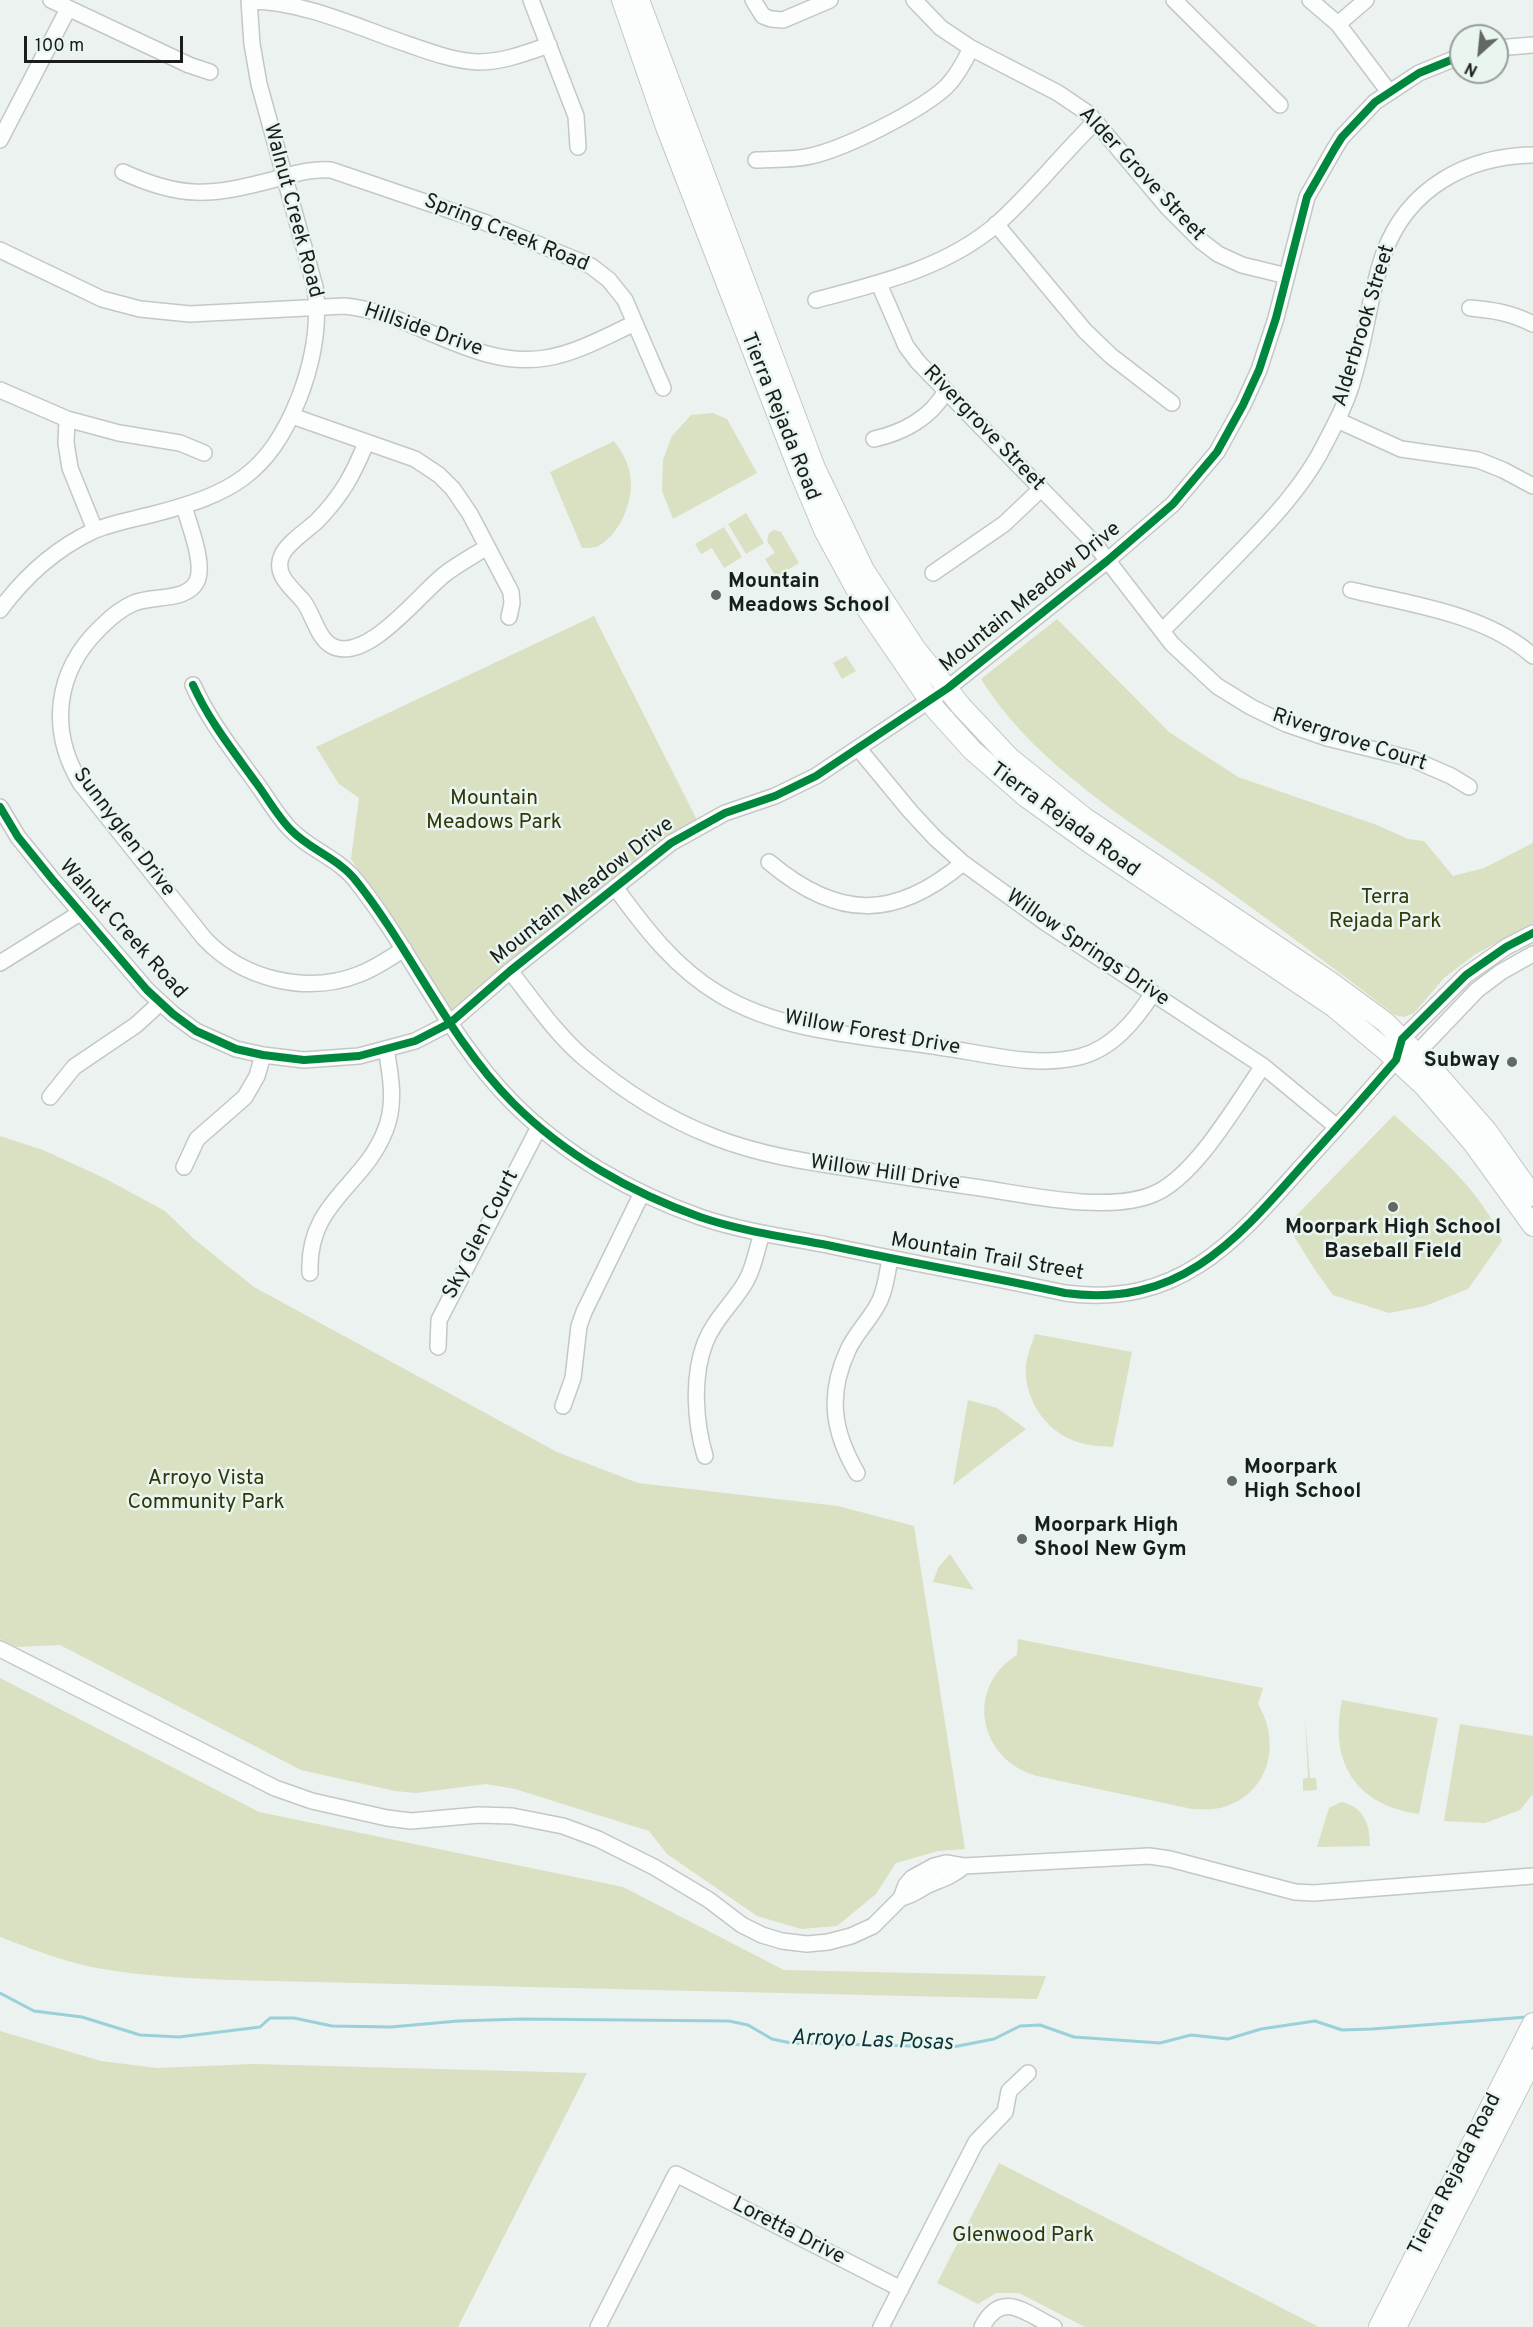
<!DOCTYPE html>
<html>
<head>
<meta charset="utf-8">
<style>
	body { margin:0 }
	#map { position:relative; width:1533px; height:2327px; overflow:hidden; background:#ecf2ef; font-family:Overpass,sans-serif }
	canvas { display:block }
	.north { position:absolute; left:1449px; top:24px; width:60px; height:60px; box-sizing:border-box; background:#e9f5ef; border:2px solid #969f9a; border-radius:50%; rotate:207deg; font-size:16px; font-weight:700; line-height:24px; text-align:center; color:#191d1b }
	.north::after { content:''; display:block; margin:auto; width:21px; height:27px; background:#636865; clip-path:polygon(50% 0,100% 100%,50% 72%,0 100%) }
	.scale { position:absolute; left:24px; top:36px; width:159px; height:27px; box-sizing:border-box; border:3px solid #191d1b; border-top:0; padding-left:8px; font-size:18px; line-height:21px; white-space:nowrap; color:#191d1b; -webkit-text-stroke:4px #e9f5ef; paint-order:stroke }
</style>
</head>
<body>
<div id="map">
<canvas width="1533" height="2327"></canvas>
<div class="north">N</div>
<div class="scale">100 m</div>
</div>
<script>
const ctx = document.querySelector('canvas').getContext('2d');
ctx.lineJoin = 'round';
function fill(path, color) { ctx.fillStyle = color; ctx.fill(path, 'evenodd'); }
function strokePath(path, color, width, dash) { ctx.strokeStyle = color; ctx.lineWidth = width; ctx.lineCap = dash ? 'butt' : 'round'; ctx.setLineDash(dash || []); ctx.stroke(path); }
function write(font, color, halo, rows, align = 'center') {
  ctx.font = font + ' Overpass,sans-serif'; ctx.lineWidth = 5; ctx.setLineDash([]); ctx.textBaseline = 'middle'; ctx.strokeStyle = halo; ctx.fillStyle = color; for (const [text, x, y, turn = 0] of rows) {
    ctx.save(); ctx.translate(x, y); ctx.rotate((+turn || 0) * Math.PI / 180); ctx.textAlign = isNaN(turn) ? turn : align; if (halo) ctx.strokeText(text, 0, 0); ctx.fillText(text, 0, 0); ctx.restore();
  }
}
fill(new Path2D(`
	M713 413 727 419 757 473 673 519 662 491 663 460 672 436 691 415Z
	M614 441C634 467 636 490 622 520 617 529 610 539 600 545 596 548 588 548 582 548L550 472Z
	M746 513 764 543 746 554 728 524Z
	M724 527 742 557 724 568 712 548 701 554 695 544Z
	M774 530 781 532 799 563 776 577 765 559 775 553 767 541 769 533Z
	M594 616 700 826 456 1017 351 859 359 798 339 784 316 747Z
	M1057 619 1169 732 1238 777 1377 825 1408 839 1424 841 1453 876 1484 868 1533 843V923L1474 955 1444 978 1414 1013 1404 1017 1395 1015C1334 968 1272 922 1209 877 1129 821 1034 764 981 679Z
	M846 656 856 671 842 679 833 663Z
	M1394 1115C1432 1149 1484 1193 1502 1241L1468 1289 1425 1306 1389 1313 1333 1295 1315 1270 1287 1225Z
	M0 1136 43 1150 104 1178 165 1211 194 1239 254 1287 557 1452 638 1483 838 1506 914 1526 965 1849 938 1851 896 1863 876 1894 837 1926 801 1929 757 1916 667 1854 649 1831 515 1789 486 1784 416 1793 395 1791 301 1770 60 1645 16 1647 0 1639Z
	M1035 1334 1132 1352 1113 1447C1104 1446 1094 1446 1085 1444 1049 1437 1023 1401 1026 1365 1027 1355 1032 1344 1035 1334Z
	M968 1400 997 1408 1026 1429 953 1485Z
	M950 1554 974 1590 933 1582 938 1568Z
	M1018 1639 1263 1688 1258 1704C1282 1744 1269 1796 1220 1808 1211 1810 1201 1809 1192 1809L1037 1776C979 1760 964 1688 1017 1655Z
	M0 1678 259 1812 623 1887 784 1970 1046 1976 1037 1999 231 1980C186 1978 141 1976 97 1968 64 1962 32 1949 0 1937Z
	M1342 1700 1438 1718 1419 1814C1355 1805 1329 1762 1342 1700Z
	M1305 1715 1310 1778H1316L1317 1790 1303 1791V1779L1308 1778Z
	M1460 1724 1533 1736V1794L1520 1810 1485 1823 1444 1821Z
	M1341 1802C1364 1807 1370 1824 1370 1846L1317 1847 1329 1808Z
	M0 2031 101 2061 157 2068 253 2064 587 2073 458 2327H0Z
	M999 2163 1319 2327H1085L1019 2293H996L978 2304 937 2283Z`), '#dae0c2');
strokePath(new Path2D(`
	M0 1993 34 2011 82 2017 140 2035 179 2037 260 2027 270 2018H294L332 2026 391 2027 458 2021 523 2019 729 2021 748 2025 772 2039 791 2043 953 2047 994 2039 1020 2026 1040 2025 1074 2037 1160 2043 1191 2035 1228 2039 1261 2029 1315 2021 1342 2030 1372 2029 1527 2017`), '#99d0da', 3);
const minor = new Path2D(`
	M51 0 189 65 210 72
	M531 0 576 116 578 147
	M753 0 763 16 771 19 783 20 830 0
	M914 0 941 28 971 48 1058 93 1089 114 1168 208 1201 241 1218 254 1242 265 1287 276
	M1174 0 1280 105
	M1310 0 1338 24 1389 92
	M249 1C303 1 357 27 407 44 430 52 454 61 478 62 503 62 526 53 549 45
	M1338 24 1366 0
	M1497 48 1533 45
	M0 140 68 9
	M756 160C775 159 794 160 811 156 846 148 920 111 946 87 957 76 964 63 971 48
	M123 172C181 199 211 196 272 180 291 175 311 168 331 170L484 222 591 266 609 280 625 300 663 388
	M996 224 1085 331 1111 356 1172 403
	M0 250 102 299 140 309 190 314 344 306C413 312 475 370 546 358 577 353 607 336 635 323
	M879 284 906 346 918 362 1094 543 1172 644 1217 686 1251 707 1286 724 1327 738 1412 759 1451 776 1469 787
	M816 300C880 283 946 268 997 224 1033 192 1062 154 1096 121
	M1470 308C1493 310 1512 313 1533 324
	M0 390 67 419 119 433 180 443 204 453
	M292 416 415 459 439 475 453 489 470 514 511 592 512 603 509 617
	M67 419 66 443 70 468 95 530
	M1337 420 1401 449 1478 460 1503 470 1533 486
	M874 439C902 433 931 418 945 392
	M366 443C353 475 342 495 318 520 309 529 287 543 282 555 273 574 291 587 303 601 313 613 317 638 332 646 367 664 420 593 445 574 458 564 473 556 487 547
	M184 506C189 525 205 563 197 581 187 602 153 595 134 603 122 608 111 617 101 627 55 671 48 730 81 784L204 938C243 980 307 995 360 974 376 968 390 958 404 949
	M933 573 1004 524 1041 489
	M1351 590C1410 604 1486 614 1533 656
	M0 610C25 576 55 549 93 531 112 523 134 519 154 514 231 494 268 475 299 398 313 362 320 325 315 287L259 84 252 44 249 0
	M1162 631C1190 603 1218 575 1245 547 1273 518 1299 490 1319 455 1332 430 1347 404 1354 376 1366 336 1370 292 1384 253 1408 188 1467 156 1533 155
	M193 685C209 721 234 752 257 784 268 799 278 817 291 830 310 850 340 859 357 882 413 953 449 1039 513 1103 565 1155 632 1193 700 1217 741 1231 785 1237 827 1245 906 1262 986 1276 1065 1293 1178 1308 1234 1243 1302 1166 1334 1131 1365 1096 1396 1060L1402 1039 1466 975 1506 947 1533 933
	M858 748 910 811 935 838 963 863 1043 921 1263 1066 1337 1127
	M0 807 18 837 52 879 147 990 173 1014 196 1031 236 1049 263 1055 304 1060 359 1056 415 1041 450 1023 510 971 671 843 725 813 775 796 816 776 948 688 1107 561 1173 504 1217 452 1243 405 1259 370 1276 318 1307 197 1335 148 1342 137 1375 102 1419 73 1461 56
	M769 862C838 920 895 920 963 863
	M615 887C644 927 675 968 719 994 783 1033 866 1036 939 1047 984 1053 1034 1068 1079 1057 1112 1049 1135 1021 1153 993
	M0 963 80 913
	M510 971C533 1000 555 1033 583 1057 622 1090 667 1119 714 1137 760 1155 807 1162 855 1169 897 1176 939 1182 981 1188 1029 1195 1111 1214 1156 1193 1197 1174 1237 1103 1263 1066
	M1408 1056 1417 1053 1477 990 1501 972 1533 954
	M50 1097 74 1067 136 1025 160 1003
	M184 1167 197 1139 245 1097 257 1076 263 1055
	M310 1273C307 1202 363 1187 385 1131 396 1105 391 1076 386 1049
	M438 1347 439 1320 539 1127
	M563 1406 573 1378 579 1326 584 1312 642 1193
	M705 1456C695 1422 692 1377 705 1343 713 1322 729 1307 741 1289 753 1273 756 1252 762 1233
	M857 1473C833 1432 827 1395 848 1350 856 1332 872 1318 880 1300 886 1287 887 1273 890 1259
	M0 1649 275 1788 312 1801 387 1818 411 1821 479 1815 512 1816 563 1826 598 1839 654 1867 709 1900 742 1925 762 1935 782 1941 807 1944 828 1942 851 1936 873 1926 901 1898 906 1885 912 1878 934 1866 946 1863 964 1866 1149 1856 1170 1859 1295 1892 1314 1893 1533 1876
	M901 1898C912 1896 919 1890 928 1885 942 1879 953 1876 964 1866
	M598 2327 676 2174 901 2289
	M881 2327 976 2142 1005 2112 1009 2091 1028 2073
	M982 2327C1002 2289 1025 2313 1054 2327`);
const major = new Path2D(`
	M622 0 666 127 800 473 825 532 867 609 936 710 972 750 1026 797 1090 843 1334 1007 1383 1048 1425 1087 1473 1143 1533 1226
	M639 0 815 468 864 570 915 648 961 706 1010 758 1085 818 1329 981 1385 1022 1437 1074 1487 1131 1533 1196
	M1379 2327 1533 2023
	M1396 2327 1533 2059`);
strokePath(minor, '#c3c8c5', 18);
strokePath(major, '#c3c8c5', 22);
strokePath(minor, '#fcfdfd', 15);
strokePath(major, '#fcfdfd', 20);
strokePath(new Path2D(`
	M193 685C209 721 234 752 257 784 268 799 278 817 291 830 310 850 340 859 357 882 413 953 449 1039 513 1103 565 1155 632 1193 700 1217 741 1231 785 1237 827 1245 906 1262 986 1276 1065 1293 1178 1308 1234 1243 1302 1166 1334 1131 1365 1096 1396 1060L1402 1039 1466 975 1506 947 1533 933
	M0 807 18 837 52 879 147 990 173 1014 196 1031 236 1049 263 1055 304 1060 359 1056 415 1041 450 1023 510 971 671 843 725 813 775 796 816 776 948 688 1107 561 1173 504 1217 452 1243 405 1259 370 1276 318 1307 197 1335 148 1342 137 1375 102 1419 73 1461 56`), '#00873e', 8);
for (const [x, y, r, color] of [
	[716,595,6,"#636865"],
	[1512,1062,6,"#636865"],
	[1393,1207,6,"#636865"],
	[1232,1481,6,"#636865"],
	[1022,1539,6,"#636865"]
]) { const dot = new Path2D(); dot.arc(x, y, r, 0, 2 * Math.PI); ctx.fillStyle = color; ctx.fill(dot); strokePath(dot, '#e9f5ef', 2); }
write('21px', '#191d1b', '#e9f5ef', [
	["Alder Grove Street",1141,175,47],
	["Walnut Creek Road",292,211,75],
	["Spring Creek Road",506,234,22],
	["Alderbrook Street",1365,326,-73],
	["Hillside Drive",423,331,19],
	["Tierra Rejada Road",779,417,68],
	["Rivergrove Street",983,429,46],
	["Mountain Meadow Drive",1031,598,-39],
	["Rivergrove Court",1349,741,18],
	["Tierra Rejada Road",1064,821,36],
	["Sunnyglen Drive",123,833,53],
	["Mountain Meadow Drive",583,892,-38],
	["Walnut Creek Road",122,930,48],
	["Willow Springs Drive",1087,949,34],
	["Willow Forest Drive",872,1034,10],
	["Willow Hill Drive",885,1174,8],
	["Sky Glen Court",482,1235,-63],
	["Mountain Trail Street",987,1258,10],
	["Tierra Rejada Road",1456,2175,-63],
	["Loretta Drive",788,2232,27]
]);
write('bold 21px', '#191d1b', '#e9f5ef', [
	["Mountain",728,583],
	["Meadows School",728,607],
	["Subway",1500,1062,"right"],
	["Moorpark High School",1393,1229,"center"],
	["Baseball Field",1393,1253,"center"],
	["Moorpark",1244,1469],
	["High School",1244,1493],
	["Moorpark High",1034,1527],
	["Shool New Gym",1034,1551]
], 'left');
write('21px', '#333608', '#e9f5ef', [
	["Mountain",494,800],
	["Meadows Park",494,824],
	["Terra",1385,899],
	["Rejada Park",1385,923],
	["Arroyo Vista",206,1480],
	["Community Park",206,1504],
	["Glenwood Park",1023,2237]
]);
write('italic 22px', '#0d333a', '#e9f5ef', [
	["Arroyo Las Posas",872,2042,2]
]);
</script>
</body>
</html>
